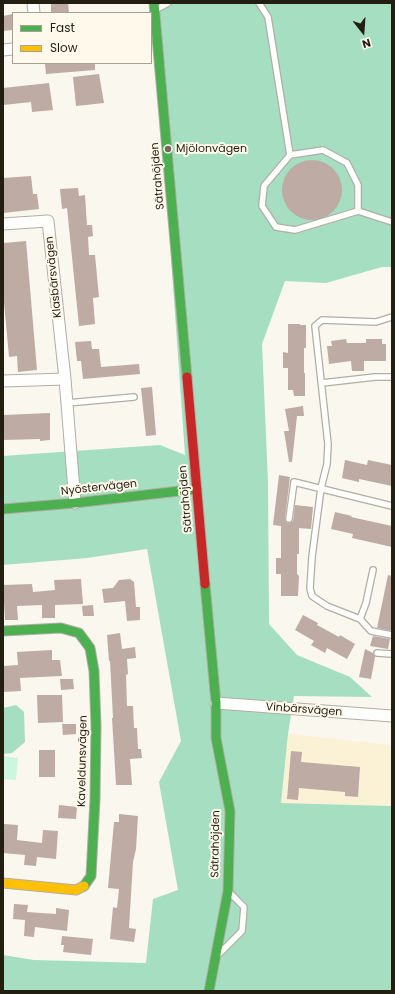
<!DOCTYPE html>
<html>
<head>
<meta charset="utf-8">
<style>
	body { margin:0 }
	#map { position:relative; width:395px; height:994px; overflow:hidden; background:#faf7ef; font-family:Poppins,sans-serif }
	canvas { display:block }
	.frame { position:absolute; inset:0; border:4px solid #221e11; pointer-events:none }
	.legend { position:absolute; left:12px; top:12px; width:140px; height:52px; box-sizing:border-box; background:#fef9eb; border:1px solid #a6a194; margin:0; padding:5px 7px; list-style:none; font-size:12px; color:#221e11 }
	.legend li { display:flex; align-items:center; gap:8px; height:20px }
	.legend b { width:20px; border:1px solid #a6a194 }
	.north { position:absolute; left:343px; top:12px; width:40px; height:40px; -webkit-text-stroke:3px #fef9eb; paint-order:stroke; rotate:163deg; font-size:11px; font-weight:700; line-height:16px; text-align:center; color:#221e11 }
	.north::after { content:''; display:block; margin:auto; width:14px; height:18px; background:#221e11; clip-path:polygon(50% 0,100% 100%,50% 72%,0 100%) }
</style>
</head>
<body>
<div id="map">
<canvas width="395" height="994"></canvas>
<div class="frame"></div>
<ul class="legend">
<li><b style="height:5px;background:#4caf50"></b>Fast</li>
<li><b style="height:5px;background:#ffc107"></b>Slow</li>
</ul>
<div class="north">N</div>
</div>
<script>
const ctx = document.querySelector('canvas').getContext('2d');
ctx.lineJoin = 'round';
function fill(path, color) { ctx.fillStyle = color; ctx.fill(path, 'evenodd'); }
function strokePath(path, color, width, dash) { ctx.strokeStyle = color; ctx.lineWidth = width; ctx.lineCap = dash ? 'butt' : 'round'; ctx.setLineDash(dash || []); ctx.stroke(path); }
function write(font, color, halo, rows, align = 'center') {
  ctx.font = font + ' Poppins,sans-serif'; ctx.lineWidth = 4; ctx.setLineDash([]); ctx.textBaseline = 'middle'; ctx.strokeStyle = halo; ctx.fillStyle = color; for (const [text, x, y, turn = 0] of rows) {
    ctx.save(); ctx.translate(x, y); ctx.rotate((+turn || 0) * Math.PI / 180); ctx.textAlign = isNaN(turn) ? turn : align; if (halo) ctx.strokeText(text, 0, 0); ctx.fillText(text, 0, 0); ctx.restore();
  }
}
fill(new Path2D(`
	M288 734 392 745 391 806 281 803Z`), '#fbf2d6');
fill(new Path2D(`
	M3 756 18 758 16 780 3 779Z`), '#cef6de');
fill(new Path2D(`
	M153 3H392V267H382L326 283 285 281 262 344 268 482 269 624 297 655 350 677 372 697 294 696 288 734 281 803 391 806 392 803V991H3V955L34 960 146 963 153 899 178 890 159 782 181 741 147 549 87 558 3 565V456L160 445 185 455Z
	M16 705 24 712 25 742 12 753 3 754V708Z`), '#a5dec1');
fill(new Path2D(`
	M51 3H68L69 13H51Z
	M13 14V30L3 31V16Z
	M45 63H95V70L46 74Z
	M99 74 104 103 76 106 73 77Z
	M49 83 53 110 32 112 31 102 3 105V88Z
	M282 190a30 30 0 1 1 60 0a30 30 0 1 1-60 0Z
	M31 176 33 194H37L39 209 3 213V178Z
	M78 188 79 196 85 195 87 225H92L93 236 88 237 89 255H95L99 297 93 298 95 324 79 326 67 208 62 209 60 189Z
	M26 241 37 370 18 372 17 356 9 357 3 291V243Z
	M288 324H300V325H306V348H304V373H305V396H294L293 390H288V368H283V352L288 353Z
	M346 339 347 343H366V339H382V344H386V361H364V371H352L351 361 329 364 327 346H332L331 341Z
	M91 341 92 349H99L101 367 139 364 140 374 83 379 81 361H77L75 342Z
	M152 387 156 435 146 436 141 388Z
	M303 406 304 416H297L292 462H289L284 431H289L285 409Z
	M50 413V440L40 441V439L3 440V415Z
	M345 460 367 465 368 460 392 465V486L359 479V482L342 478Z
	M279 475 290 477 285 518 286 522 290 523 293 521 295 505 313 507 311 529 299 528V554H297V574L299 576 298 596H281V574H276V558H281V526L273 525Z
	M335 512 352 516 351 517 392 526V547L352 538 353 534 331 529Z
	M388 575 392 576V631L377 628Z
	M81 579 83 604 55 605V618H42V605L17 606 18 620H5L3 585 32 584 33 592 55 590 54 580Z
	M130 579 134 582 136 607H140V620L127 621 125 601 104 603 102 589 113 588 119 580Z
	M93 605 94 616H83L82 606Z
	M303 615 318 623 317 625 339 637 340 635 355 644 347 659 327 648 325 653 311 645 314 641 295 630Z
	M120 633 122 649 135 647 136 658 127 659 128 674 126 675 127 706H133L134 728H137L138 749H141L142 758 130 759 132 785H116L112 718H113L110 661H109L107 635Z
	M373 636 390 639 388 649 370 646Z
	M365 649 373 653 375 657 371 679 359 677Z
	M52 650V660H60L62 676 20 678 21 691 3 692V666L18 665 17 652Z
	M60 679H73L74 689 61 690Z
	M37 695H62L63 722 38 723Z
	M62 724H76V734L63 735Z
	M39 750H55V777H39Z
	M291 751 302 752 301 762 360 767 358 797 345 796V792L299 788 298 800 287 799Z
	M59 805 77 807 76 819 58 818Z
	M119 814 138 816 136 849 133 862 129 928 136 929 134 942 110 939 113 907 117 908 119 889 108 888 114 822H119Z
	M4 824 18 825 17 840 42 843 43 830 58 831 56 859 37 857 36 866 24 865 25 855 3 853Z
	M14 904 28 905 27 912 56 914V908L69 910 67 931 35 927 34 937 24 936 25 920 13 919Z
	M62 936 93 939 91 955 63 952 64 945H61Z`), '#beaba4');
const lane = new Path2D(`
	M259 3 268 17 290 155 264 186 262 206 276 227 295 230 358 211V185L347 163 323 150 290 155
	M155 10 168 3
	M358 211 392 222
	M392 317 376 322 322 320 315 326 328 444 327 464 321 488 312 557 310 588 312 596 327 606 360 619 371 631 392 635
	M322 383 375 377H392
	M67 403 134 397
	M289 519 294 482 392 506
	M360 619 366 603 373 570
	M377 653 392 654
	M220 953 242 931 244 907 230 893`);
const street = new Path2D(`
	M33 3 34 13
	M3 50 13 49
	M3 224 48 221 65 379 3 381
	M65 379 75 503
	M216 703 392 716`);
const fast = new Path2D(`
	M154 3 187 377
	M3 509 75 503 197 489
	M205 584 216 703V738L230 811 228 891 209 991
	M3 631 61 628 79 633 90 648 94 671 96 726 95 799 91 876 84 886`);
const slow = new Path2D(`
	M3 883 76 890 84 886`);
const jam = new Path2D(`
	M187 377 205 584`);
strokePath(lane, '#b2aea5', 8);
strokePath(street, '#b2aea5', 13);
strokePath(fast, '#b2aea5', 11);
strokePath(slow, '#b2aea5', 11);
strokePath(jam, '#b2aea5', 11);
strokePath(lane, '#fefefd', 5.5);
strokePath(street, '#fefefd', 11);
strokePath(fast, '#4caf50', 9);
strokePath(slow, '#ffc107', 9);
strokePath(jam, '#c62828', 9);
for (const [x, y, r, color] of [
	[168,149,4,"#6e6a5f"]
]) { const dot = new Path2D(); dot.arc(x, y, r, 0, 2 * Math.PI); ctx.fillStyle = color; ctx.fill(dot); strokePath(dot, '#fef9eb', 1.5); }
write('11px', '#221e11', '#fef9eb', [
	["Mjölonvägen",176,149]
], 'left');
write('11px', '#221e11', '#fef9eb', [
	["Sätrahöjden",158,176,-95],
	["Klasbärsvägen",54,277,-96],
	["Nyöstervägen",99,488,-6],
	["Sätrahöjden",186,499,-95],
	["Vinbärsvägen",304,710,4],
	["Kaveldunsvägen",83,761,-89],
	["Sätrahöjden",216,844,-89]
]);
</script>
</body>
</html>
